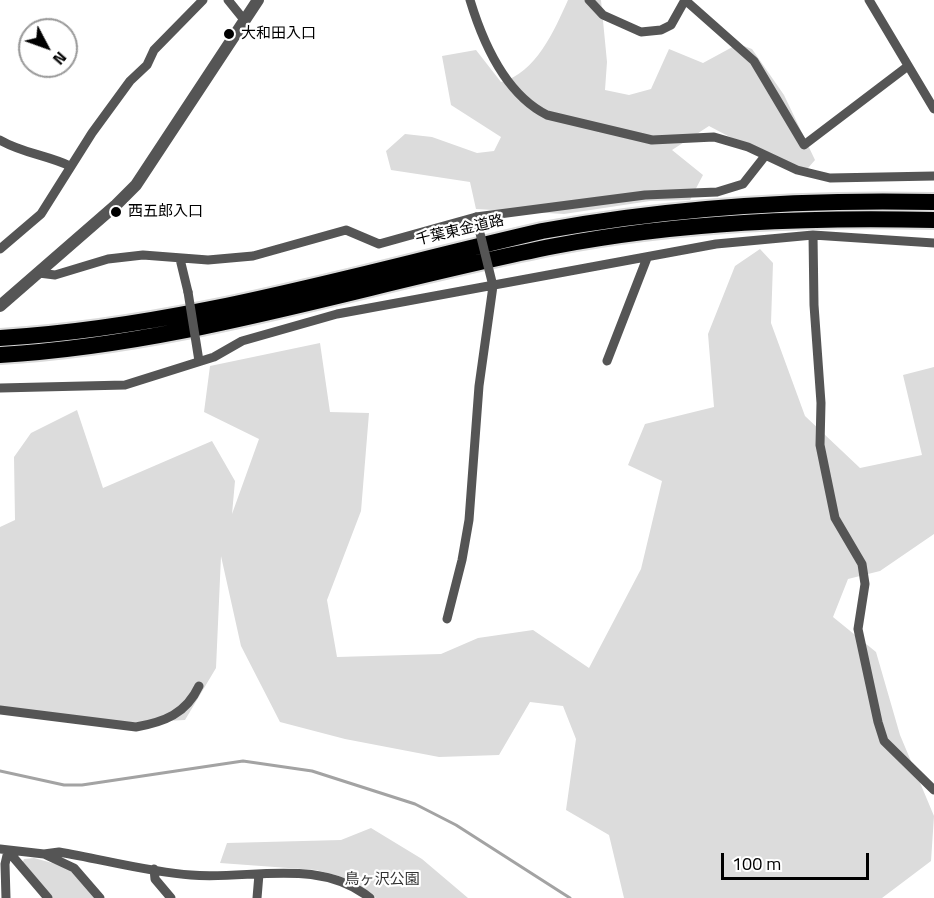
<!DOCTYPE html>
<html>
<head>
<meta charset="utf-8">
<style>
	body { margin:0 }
	#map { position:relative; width:934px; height:898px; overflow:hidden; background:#fff; font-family:"Titillium Web",sans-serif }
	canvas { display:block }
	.north { position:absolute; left:18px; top:18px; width:60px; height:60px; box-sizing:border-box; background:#fff; border:2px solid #999; border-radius:50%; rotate:131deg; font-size:16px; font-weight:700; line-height:24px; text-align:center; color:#000 }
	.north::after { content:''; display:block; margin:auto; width:21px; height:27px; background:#000; clip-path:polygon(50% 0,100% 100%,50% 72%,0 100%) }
	.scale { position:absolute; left:721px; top:853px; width:148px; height:27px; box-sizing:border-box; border:3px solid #000; border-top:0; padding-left:8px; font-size:18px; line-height:21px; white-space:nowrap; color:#000; -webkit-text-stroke:4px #fff; paint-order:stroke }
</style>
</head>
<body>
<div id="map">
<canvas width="934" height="898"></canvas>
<div class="north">N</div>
<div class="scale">100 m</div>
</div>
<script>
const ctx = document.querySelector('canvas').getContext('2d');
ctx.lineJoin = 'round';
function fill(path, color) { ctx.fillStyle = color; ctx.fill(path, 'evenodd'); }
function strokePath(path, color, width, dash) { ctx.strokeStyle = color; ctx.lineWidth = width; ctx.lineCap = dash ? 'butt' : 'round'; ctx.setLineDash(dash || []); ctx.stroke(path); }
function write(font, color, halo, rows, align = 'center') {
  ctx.font = font + ' "Titillium Web","Noto Sans JP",sans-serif'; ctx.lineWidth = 4.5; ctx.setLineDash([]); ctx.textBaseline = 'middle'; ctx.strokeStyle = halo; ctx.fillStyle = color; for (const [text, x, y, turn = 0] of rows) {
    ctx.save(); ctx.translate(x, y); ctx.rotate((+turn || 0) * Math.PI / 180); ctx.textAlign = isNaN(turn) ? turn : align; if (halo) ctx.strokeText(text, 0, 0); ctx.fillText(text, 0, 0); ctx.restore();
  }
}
fill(new Path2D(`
	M568 0H601L607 62 605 90 629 95 651 89 669 49 703 63 738 44 752 49 784 95 815 160 802 175 709 126 672 150 703 175 690 200 650 201 564 214 476 209 470 182 391 170 386 151 405 134 432 137 477 153 494 151 501 137 451 105 442 56 476 50 501 82C536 73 554 31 568 0Z
	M760 249 773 263 771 323 805 416 860 468 922 455 903 375 934 367V534L880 571 848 579 833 617 876 652 900 735 934 816 931 861 882 898H624L609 835 566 810 576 739 563 706 530 702 499 755 439 757 345 739 280 722 241 646 221 556 216 668 185 720 128 723 0 710V527L15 520 14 457 31 433 77 410 103 488 212 441 235 481 232 514 259 439 204 412 210 366 320 343 330 412 369 413 361 511 327 600 337 657 441 654 478 638 533 630 589 668 641 569 662 481 628 465 645 424 714 407 708 334 735 266Z
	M371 828 422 859 468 898H376L361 887 339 876 316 870 220 863 227 843 341 840Z
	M34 858 67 867 95 898H52L22 864 24 859Z`), '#dcdcdc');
strokePath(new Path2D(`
	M0 771 64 785H82L243 761 312 771 415 804 456 825 570 898`), '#a3a3a3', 3);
const motorway = new Path2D(`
	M0 338C184 327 363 272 542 231 672 207 802 199 934 202
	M0 355C189 344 371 282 555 246 681 222 807 217 934 220`);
strokePath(motorway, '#dbdbdb', 20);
strokePath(new Path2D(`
	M228 0 245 21
	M470 0C483 43 505 94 547 115L652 140 714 137 748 147 797 170 830 178 934 176
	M589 0 603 15 641 32 661 30 671 25 685 0
	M685 0 754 61 804 145 908 66
	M869 0 934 109
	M0 140C22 153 47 155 70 166
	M813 235 814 305 821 403 820 445 835 518 862 564 865 584 858 629 878 722 884 741 934 790
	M0 249 41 214 92 133 130 81 147 65 154 50 203 0
	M180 259 188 292
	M39 273 55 275 108 259 143 255 208 260 253 256 346 230 379 244 476 217 645 195 717 192 743 184 765 156
	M607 361 647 258
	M0 388 125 385 214 357 242 341 337 314 716 244 813 235 934 243
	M447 619 462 560 469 520 479 386 493 286
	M0 710 136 727C164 722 186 714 199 686
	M0 849 44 854 59 852C101 859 148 872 191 875 251 880 318 857 370 898
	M8 851 48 898
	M44 854 74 868 100 898
	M154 869 155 879 171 898
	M6 898 5 864 8 851
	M257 898 259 874`), '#555', 9);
strokePath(new Path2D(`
	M0 306 116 205 136 185 258 0`), '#555', 12);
strokePath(motorway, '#000', 16);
strokePath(new Path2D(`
	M476 217 493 286
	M188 292 199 361`), '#555', 9);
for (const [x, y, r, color] of [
	[229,34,6,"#000"],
	[116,212,6,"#000"]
]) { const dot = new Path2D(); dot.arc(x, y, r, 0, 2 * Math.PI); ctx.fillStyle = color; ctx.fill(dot); strokePath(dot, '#fff', 2); }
write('15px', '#000', '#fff', [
	["大和田入口",241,34],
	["西五郎入口",128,212]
], 'left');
write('15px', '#000', '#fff', [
	["千葉東金道路",460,231,-13]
]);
write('15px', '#333', '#fff', [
	["鳥ヶ沢公園",382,880]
]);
</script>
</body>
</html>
